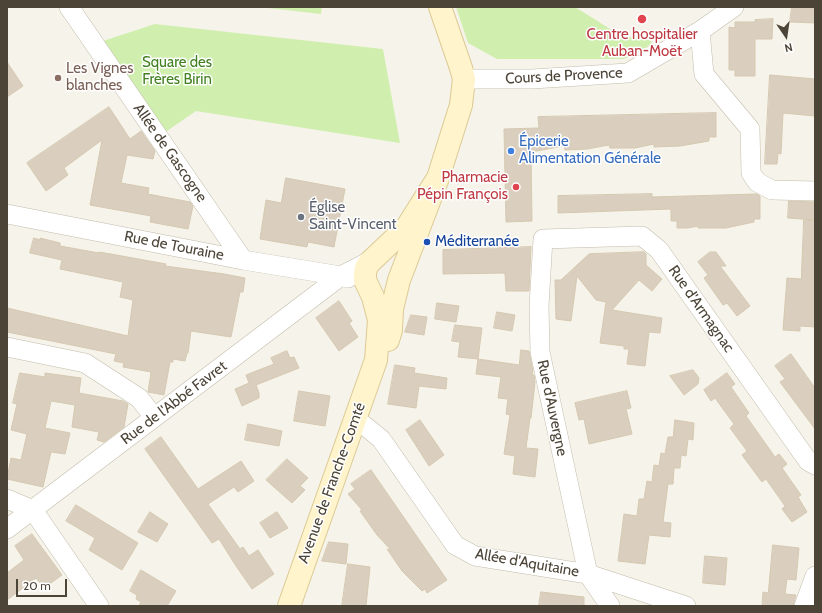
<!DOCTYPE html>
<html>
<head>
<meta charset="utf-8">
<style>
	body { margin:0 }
	#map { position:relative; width:822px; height:613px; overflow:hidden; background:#f6f3ea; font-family:Cabin,sans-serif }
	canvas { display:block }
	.frame { position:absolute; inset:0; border:8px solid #4c4437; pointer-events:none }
	.north { position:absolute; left:766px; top:16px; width:40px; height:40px; -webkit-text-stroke:3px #fff; paint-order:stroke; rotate:167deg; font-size:11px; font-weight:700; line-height:16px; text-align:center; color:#4c4437 }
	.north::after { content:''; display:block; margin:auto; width:14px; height:18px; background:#4c4437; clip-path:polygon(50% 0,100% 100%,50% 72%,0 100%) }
	.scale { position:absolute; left:16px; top:579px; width:51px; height:18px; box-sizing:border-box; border:2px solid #4c4437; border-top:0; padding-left:5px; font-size:12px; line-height:14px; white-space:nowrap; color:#4c4437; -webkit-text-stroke:3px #fff; paint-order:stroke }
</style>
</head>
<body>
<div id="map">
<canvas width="822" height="613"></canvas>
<div class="frame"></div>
<div class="north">N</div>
<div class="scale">20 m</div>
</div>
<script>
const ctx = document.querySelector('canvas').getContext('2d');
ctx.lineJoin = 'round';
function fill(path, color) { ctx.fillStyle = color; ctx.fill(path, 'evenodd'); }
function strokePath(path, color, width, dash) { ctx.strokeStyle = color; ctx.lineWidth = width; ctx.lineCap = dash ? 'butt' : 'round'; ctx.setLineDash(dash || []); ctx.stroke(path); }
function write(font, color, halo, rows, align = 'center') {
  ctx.font = font + ' Cabin,sans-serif'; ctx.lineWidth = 3; ctx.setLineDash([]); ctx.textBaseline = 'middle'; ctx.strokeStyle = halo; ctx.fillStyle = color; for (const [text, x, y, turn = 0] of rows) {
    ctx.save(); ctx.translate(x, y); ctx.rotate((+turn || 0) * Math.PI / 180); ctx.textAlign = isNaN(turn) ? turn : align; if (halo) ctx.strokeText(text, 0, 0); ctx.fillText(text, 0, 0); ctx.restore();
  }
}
fill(new Path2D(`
	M259 7H322L321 14Z
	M456 7H575L623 37H648L653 44 624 59H497L468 43Z
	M155 24 383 49 400 143 196 111 164 133 103 41Z`), '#d0efaf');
const building = new Path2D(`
	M792 7H815V23L790 22Z
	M773 19 772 39H755V76H735V70H729V27L735 28V22H755V20Z
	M7 62 23 86 7 97Z
	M770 75 815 79V116L783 113 781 154 778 153 777 164H765Z
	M109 107 130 139 141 131 155 151 153 159 127 155 121 183 149 188 148 194 190 202 193 206 188 229 150 222 151 216 90 205 102 140 64 168 68 175 46 191 27 163Z
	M716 113V137H709V141L680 146 654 147V144L635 148H610L609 145 587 149 565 150 564 146 531 152 532 221 506 222 504 129 539 128 538 117Z
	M286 178 345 189 334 247 308 242 307 247 260 239 266 200 281 203Z
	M652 194V197L757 194 760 196V219H754V222L726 228H698V226L688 228H677V221H671V209L558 213V196Z
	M789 201 815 202V220L788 218Z
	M804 220 815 221V327L800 326V331L783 330 787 278 801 279Z
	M34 238 40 240V238L60 243V246L99 253V252L111 254 166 264 165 266 224 274 245 278 243 292H240L231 337 191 331 188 353H187L185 361 173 359V362H170L164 395 148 392 151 372 123 367 124 363 114 361 116 354 7 332V308L128 336 133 300 120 297 123 282 60 269 62 260 30 253Z
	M531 247 529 291H506L505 273 443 274V250Z
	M644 252 646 254V265L662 279 652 291 639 280 612 310 662 318 660 333 649 332 645 366 627 364 629 349H624V346L600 343 606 302 596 300 577 276 571 321 556 319 555 280H561L589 254Z
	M710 252H716L726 266H720L750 306 737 316 727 303 723 305 704 278 708 275 698 262Z
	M339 301 352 321 349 323 358 337 339 351 316 318Z
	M437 303 459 306 456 322 435 319Z
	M497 312 515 315 512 331 494 328Z
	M411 315 427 317 424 335 405 332Z
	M455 325 482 328 478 359 458 357 460 342 452 341Z
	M521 350 529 351 533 371 532 375H534L535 382 531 418H530L526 448 538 449 535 477 513 474 515 456 504 454 510 415 506 414 508 399 498 398 501 377 476 374 478 359 519 365Z
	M287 351 290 358 294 357 299 368 256 385 259 393V398L242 406 235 389 249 383 246 375 274 364 271 358Z
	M791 354 815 388V429L780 382 785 379 775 366Z
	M395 365 415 368 414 373 447 378 446 389 419 386 416 408 388 404Z
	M693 370 699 378 698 384 684 395 670 376Z
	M20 373 45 377V373L81 378 79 393 123 401 128 404 124 427 104 442 97 440 99 432 72 427 75 405 51 401 45 428 70 433 65 454 51 452 43 487 7 479 11 458 21 460 27 434 11 430 17 404 13 403Z
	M727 373 735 384 731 387 749 413 746 416 775 457 779 454 787 464 782 468 801 495 798 497 807 512 792 522 782 509 785 506 766 479 762 482 742 455 747 451 730 428 734 424 715 398 711 401 704 390Z
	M299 391 330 396 325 426 294 421Z
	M627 391 631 408 626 409 632 434 589 444 584 419 579 420 575 403Z
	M420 420 444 455 429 466 406 430Z
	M675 420 694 423 693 440 688 439 686 456 681 455 680 468H674L673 484H668L663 522 671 523 670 537 649 535 645 564 618 561 624 514 637 516 639 499H644L647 481 652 482 654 465 659 466 661 453 665 454 668 437H673Z
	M248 424 282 431 279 446 245 440Z
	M161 437 198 489 241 461 254 481 238 492 234 487 208 504 240 549 243 547 249 556 258 550 274 574 252 589 236 566 219 539 212 543 145 449Z
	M287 459 308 478 300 486 305 490 292 503 266 480Z
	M371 470 447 580 427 593 425 589 422 591 402 571 387 549 391 550 377 535 360 511 362 510 348 494 355 489 351 484Z
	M76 505 138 543 122 570 89 550 95 538 66 521Z
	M150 512 168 524 157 542 138 532Z
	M277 512 288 528 270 538 260 523Z
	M32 534 62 575 44 588 36 578 7 600V573L24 560 15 546Z
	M329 542 348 544 346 564 322 561Z
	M773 545 799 548 796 580 787 579 785 594 796 595 793 606H762L763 592 768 593Z
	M705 556 727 558 725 585 703 583Z
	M348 564 370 567 366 606H342Z
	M141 570 176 591 167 606H139L141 602 136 599 137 595 130 591Z
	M541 592 584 597V606H539Z`);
fill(building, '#dacfbe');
strokePath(building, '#d5c8b0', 1);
const street = new Path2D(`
	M69 7 243 260
	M700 31 704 74 750 129 751 173 757 182 772 190 815 191
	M464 79H532L628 73 700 31 734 7
	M7 214 243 260 341 276 348 278
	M7 347 85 363 139 398 154 417
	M354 422 365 426 381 439 455 545 475 556 588 574 686 606
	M7 499 33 510 99 606
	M7 529 341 276 374 259
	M610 606 588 574 540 352 539 306 543 239 642 236 659 250 808 461 815 465
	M804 606 815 576`);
const secondary = new Path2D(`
	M388 340 391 330 392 309 399 280 438 178 461 105 464 79 461 68 440 7
	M289 606 376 360 379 320 373 297 365 280V274L366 268 369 263 407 227 438 178`);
strokePath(street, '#c3bcab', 20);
strokePath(secondary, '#dcca95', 24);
strokePath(street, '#fff', 19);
strokePath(secondary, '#fff4cb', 22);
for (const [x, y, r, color] of [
	[642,19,5,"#e0444e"],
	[58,78,4,"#8d6e63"],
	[511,151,4,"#3f7fe0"],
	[516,187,4,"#e0444e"],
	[301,217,4,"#6b7280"],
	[427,242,4,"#1a4fb4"]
]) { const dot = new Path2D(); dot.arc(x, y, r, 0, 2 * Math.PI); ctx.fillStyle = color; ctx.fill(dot); strokePath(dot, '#fff', 1.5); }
write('15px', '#be3a42', '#fff', [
	["Centre hospitalier",642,35],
	["Auban-Moët",642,52],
	["Pharmacie",508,178,"right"],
	["Pépin François",508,195,"right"]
]);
write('15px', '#428021', '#fff', [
	["Square des",177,63],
	["Frères Birin",177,80]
]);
write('15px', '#785e54', '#fff', [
	["Les Vignes",66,69],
	["blanches",66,86]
], 'left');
write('15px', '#4c4437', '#fff', [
	["Cours de Provence",564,76,-3],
	["Allée de Gascogne",170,153,55],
	["Rue de Touraine",174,246,11],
	["Rue d'Armagnac",701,309,55],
	["Rue de l'Abbé Favret",174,403,-37],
	["Rue d'Auvergne",552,408,78],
	["Avenue de Franche-Comté",332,483,-70],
	["Allée d'Aquitaine",527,563,10]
]);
write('15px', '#366cbe', '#fff', [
	["Épicerie",519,142],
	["Alimentation Générale",519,159]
], 'left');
write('15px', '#5b616d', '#fff', [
	["Église",309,208],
	["Saint-Vincent",309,225]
], 'left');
write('15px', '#164399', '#fff', [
	["Méditerranée",435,242]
], 'left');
</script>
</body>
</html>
